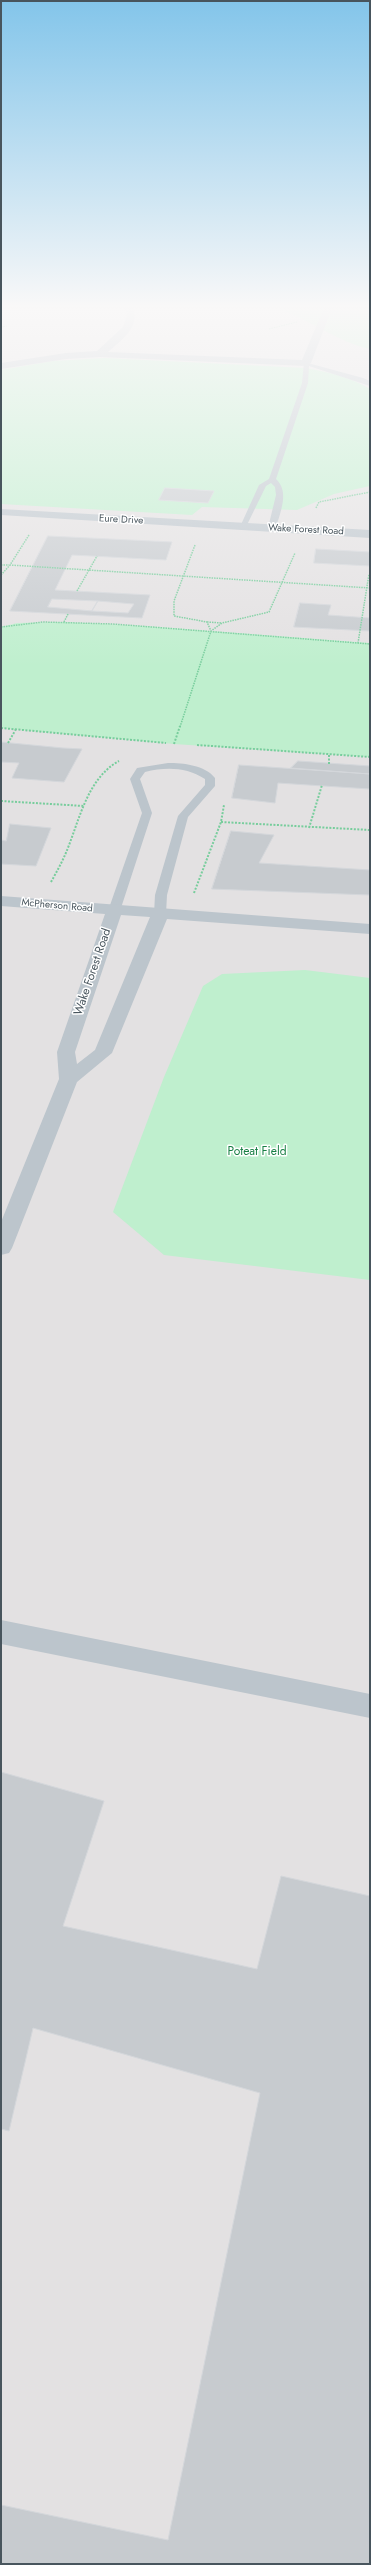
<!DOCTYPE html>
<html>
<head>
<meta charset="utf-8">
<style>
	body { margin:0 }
	#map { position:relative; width:371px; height:2565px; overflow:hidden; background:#f2f0f0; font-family:Jost,sans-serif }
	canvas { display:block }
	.frame { position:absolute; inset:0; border:2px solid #48555d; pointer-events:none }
</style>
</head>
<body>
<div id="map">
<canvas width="371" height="2565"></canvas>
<div class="frame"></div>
</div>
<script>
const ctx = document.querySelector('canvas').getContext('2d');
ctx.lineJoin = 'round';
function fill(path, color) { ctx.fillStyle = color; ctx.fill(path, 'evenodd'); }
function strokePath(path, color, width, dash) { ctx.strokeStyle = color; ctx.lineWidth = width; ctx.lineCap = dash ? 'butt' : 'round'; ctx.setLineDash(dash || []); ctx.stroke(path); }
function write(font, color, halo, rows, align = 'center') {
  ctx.font = font + ' Jost,sans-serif'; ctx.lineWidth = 3; ctx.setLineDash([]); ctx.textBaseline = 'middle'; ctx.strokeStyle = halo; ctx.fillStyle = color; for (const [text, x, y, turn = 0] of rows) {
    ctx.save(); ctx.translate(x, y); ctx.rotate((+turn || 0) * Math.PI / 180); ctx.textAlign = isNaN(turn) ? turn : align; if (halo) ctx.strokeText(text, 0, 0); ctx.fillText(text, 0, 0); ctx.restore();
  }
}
fill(new Path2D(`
	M1 308H370V2564H1Z`), '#e3e1e2');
fill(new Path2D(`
	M277 308H370V349C337 342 309 319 277 308Z
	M105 358 305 368C328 372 350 377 370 389V486L334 494 297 510 202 507 192 515 1 504V370L53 361Z
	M64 622 145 626 370 643V757L174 744 1 728V627L17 623Z
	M305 970 370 978V1280L164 1255 113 1212 164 1077 203 986 222 974Z`), '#bfefce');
const building = new Path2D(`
	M165 488 214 491 208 503 159 500Z
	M48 536 172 542 166 560 72 555 55 590 150 595 142 618 10 611Z
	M316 549 370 552V566L314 563Z
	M52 599 98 601 92 611 48 607Z
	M98 601 134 604 128 613 92 611Z
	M300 603 331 605 328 615 370 618V631L294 627Z
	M1 742 63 748 82 749 64 782 12 778 19 763 1 762Z
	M298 761 370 766V774L291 768Z
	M239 765 370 774V789L278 783 275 803 232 798Z
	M10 824 51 828 36 866 1 864V840L6 841Z
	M231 831 274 835 259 863 370 870V895L212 889Z
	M1 1772 104 1801 63 1926 257 1969 281 1876 370 1896V2564H1V2505L168 2540 260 2093 33 2028 9 2131 1 2129Z`);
fill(building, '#c7cbcf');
strokePath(building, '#d4d7db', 1);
strokePath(new Path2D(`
	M1 308 21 309
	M1 327 7 326
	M269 329 297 322`), '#77cd9c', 1, [1.5, 1]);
strokePath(new Path2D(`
	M316 508 319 502 370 492
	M29 535 10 565 370 588
	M195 545 174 601V616L207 622 211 631 222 623 269 612 295 553
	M1 565H9
	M1 575 10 565
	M77 591 97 556
	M64 622 68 614
	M207 622 222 623
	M1 627 43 622 113 624 370 644
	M358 643 369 574
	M180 727 211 631`), '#77cd9c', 1.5, [1.5, 1]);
strokePath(new Path2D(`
	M1 728 166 743
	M8 743 16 729
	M174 744 180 726
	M197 745 370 757
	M329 755V764
	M1 801 84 806
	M221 822 370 830
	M309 828 322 785
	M51 882C56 873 61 864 65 855 79 823 86 779 119 761
	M194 893 221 822 224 805`), '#77cd9c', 2, [2, 1.5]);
fill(new Path2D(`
	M304 362 363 378 370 381V386L309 366 308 383 276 479C290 492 280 512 276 528L272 530 268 528 276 495 275 487 271 483 266 486 245 529H239L259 485 269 479 302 383Z
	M168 763C183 763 205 765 215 778V786L188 817 167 895 166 914 160 917 154 914 155 895 178 816 205 785V779C186 767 166 767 145 772L140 779 152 813 120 911 118 913H110L108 911 142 813 130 779 137 768Z`), '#bcc5cc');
fill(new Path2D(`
	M125 308H133C140 327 122 340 108 352L302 360 324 308H332L311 363 306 366 100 357 66 359 1 369V363L66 353 97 351 123 327 127 315Z
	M1 509 370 530V538L1 515Z
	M1 896 370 924V934L167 919 112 1053 77 1082 12 1248 9 1253 1 1255V1222L59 1079 57 1052 105 914 1 906ZM121 915 150 917 95 1050 77 1064 75 1052Z
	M1 1620 370 1694V1718L1 1644Z`), '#bcc5cc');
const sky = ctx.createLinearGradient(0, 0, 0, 667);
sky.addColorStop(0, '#83c5ea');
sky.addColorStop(0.46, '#f9f8f8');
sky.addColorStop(1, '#f9f8f800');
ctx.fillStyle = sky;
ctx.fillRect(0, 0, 371, 667);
write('10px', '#48555d', '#fff', [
	["Eure Drive",121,520,3],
	["Wake Forest Road",306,530,3],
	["McPherson Road",57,906,5]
]);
write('12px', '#48555d', '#fff', [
	["Wake Forest Road",93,972,-71]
]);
write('12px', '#187f44', '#fff', [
	["Poteat Field",257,1152]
]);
</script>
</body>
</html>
